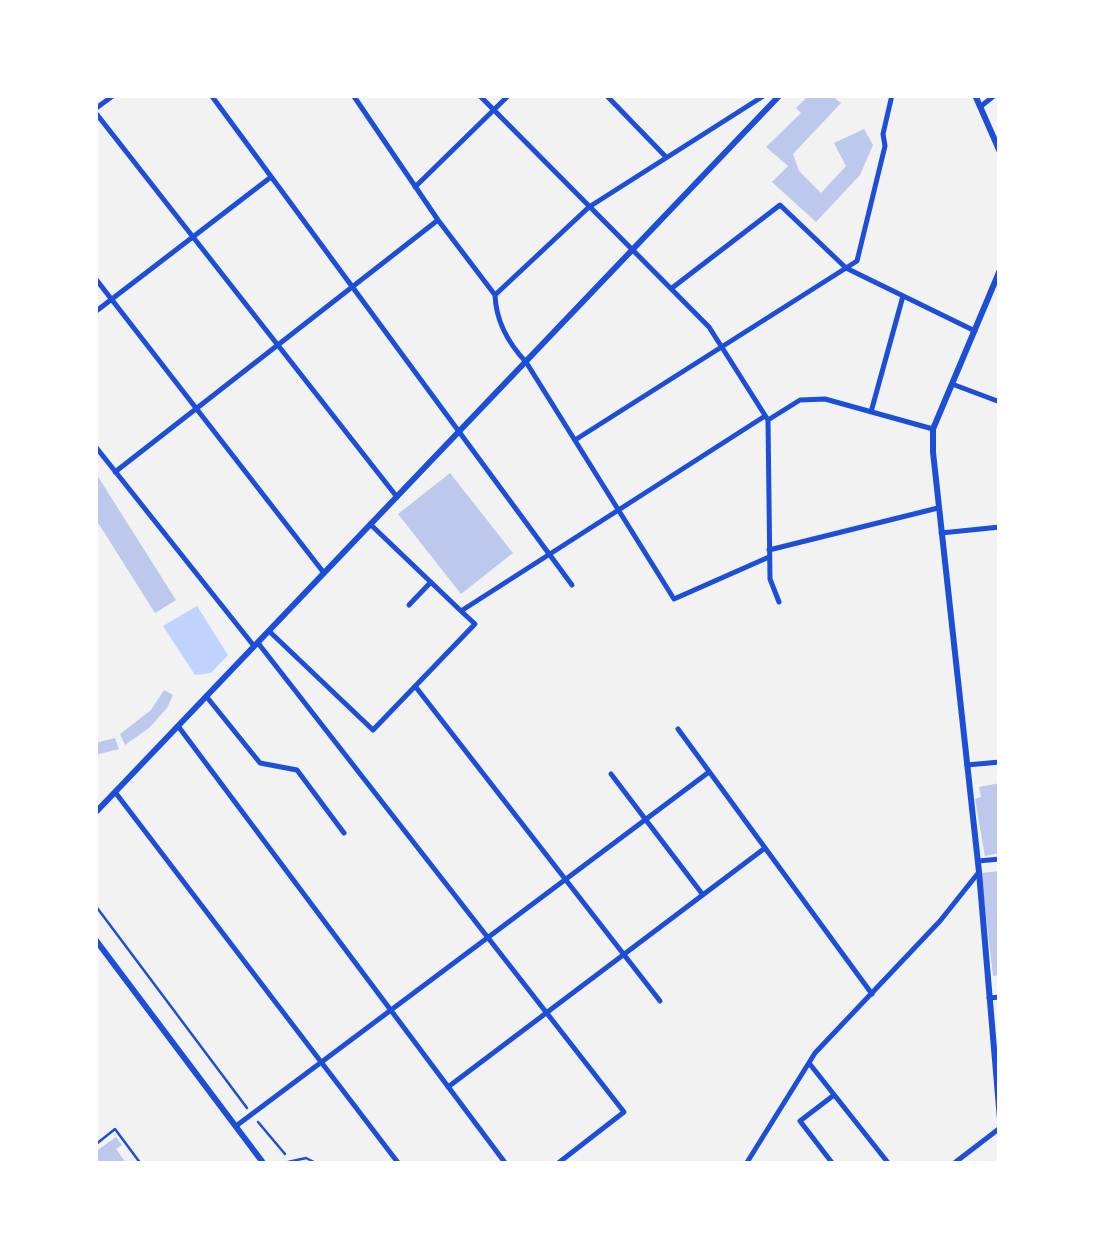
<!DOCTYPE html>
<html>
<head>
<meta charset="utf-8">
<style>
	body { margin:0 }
	#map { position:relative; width:1095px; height:1259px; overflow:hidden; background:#f2f2f2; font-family:Signika,sans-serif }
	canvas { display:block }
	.frame { position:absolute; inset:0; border:98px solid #fff; pointer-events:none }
</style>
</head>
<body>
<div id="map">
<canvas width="1095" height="1259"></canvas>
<div class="frame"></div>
</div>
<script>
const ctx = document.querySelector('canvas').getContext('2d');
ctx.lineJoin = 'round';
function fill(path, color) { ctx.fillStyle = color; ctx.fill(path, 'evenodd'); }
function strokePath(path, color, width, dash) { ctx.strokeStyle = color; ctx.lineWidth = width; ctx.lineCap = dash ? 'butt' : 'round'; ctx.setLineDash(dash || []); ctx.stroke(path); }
fill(new Path2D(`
	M197 606 228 655 211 673 195 675 163 626Z`), '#bfd3fe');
fill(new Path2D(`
	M809 95H831L841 103 793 154 799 171 821 193 846 166 834 143 864 129 873 145 860 175 816 222 772 182 788 166 766 147 801 113 796 108Z
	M95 472 176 600 155 613 95 518Z
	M450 473 513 553 461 594 398 514Z
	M164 690 173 695 167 708 149 728 125 745 120 734 151 710Z
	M115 738 119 749 95 755V743Z
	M1000 783V853L985 856 975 799 981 797 979 787Z
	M1000 871V975L993 976 981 873Z
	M116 1137 122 1145 116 1149 127 1164H95V1152Z`), '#bdc9ec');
strokePath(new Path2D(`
	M95 905 247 1108
	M258 1122 285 1154`), '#1d4ed8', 2.5);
strokePath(new Path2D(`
	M95 1145 115 1129 141 1164
	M279 1164 306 1158 318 1164`), '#1d4ed8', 2.5);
strokePath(new Path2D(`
	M211 95 572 585
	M353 95 438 220 495 295
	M479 95 709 327 768 420 770 579 779 602
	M606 95 666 157
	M980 107 995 95
	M95 109 114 95
	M95 112 397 497
	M415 187 509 95
	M95 278 324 573
	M672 288 780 205 846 268 975 331
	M495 295C496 321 508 343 526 362L674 599 769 557
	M495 295 589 207 765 95
	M95 312 271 177
	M952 384 1000 402
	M871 412 903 296
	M768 420 800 400 825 399 933 429
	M575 440 857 261 885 146 883 134 892 95
	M95 446 254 646
	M115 472 438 220
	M370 524 461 611 765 416
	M941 533 1000 527
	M769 550 938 508
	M409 605 431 582
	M269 631 373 730 475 624 461 611
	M258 643 624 1112 557 1164
	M415 686 660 1001
	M206 696 260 763 297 770 344 833
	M178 726 506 1164
	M678 729 872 994
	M967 765 1000 762
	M611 774 703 895
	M115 792 399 1164
	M978 861 1000 859
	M989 998 1000 997
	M809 1063 889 1164
	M448 1087 765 848
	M236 1126 709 772
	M746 1164 815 1053 940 921 979 872
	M833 1164 800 1121 834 1095
	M953 1164 1000 1128`), '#1d4ed8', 5);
strokePath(new Path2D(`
	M975 95 1000 152
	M1000 270 933 429V452L979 872 1000 1119
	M95 813 780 95
	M95 939 264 1164`), '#1d4ed8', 6);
</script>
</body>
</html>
